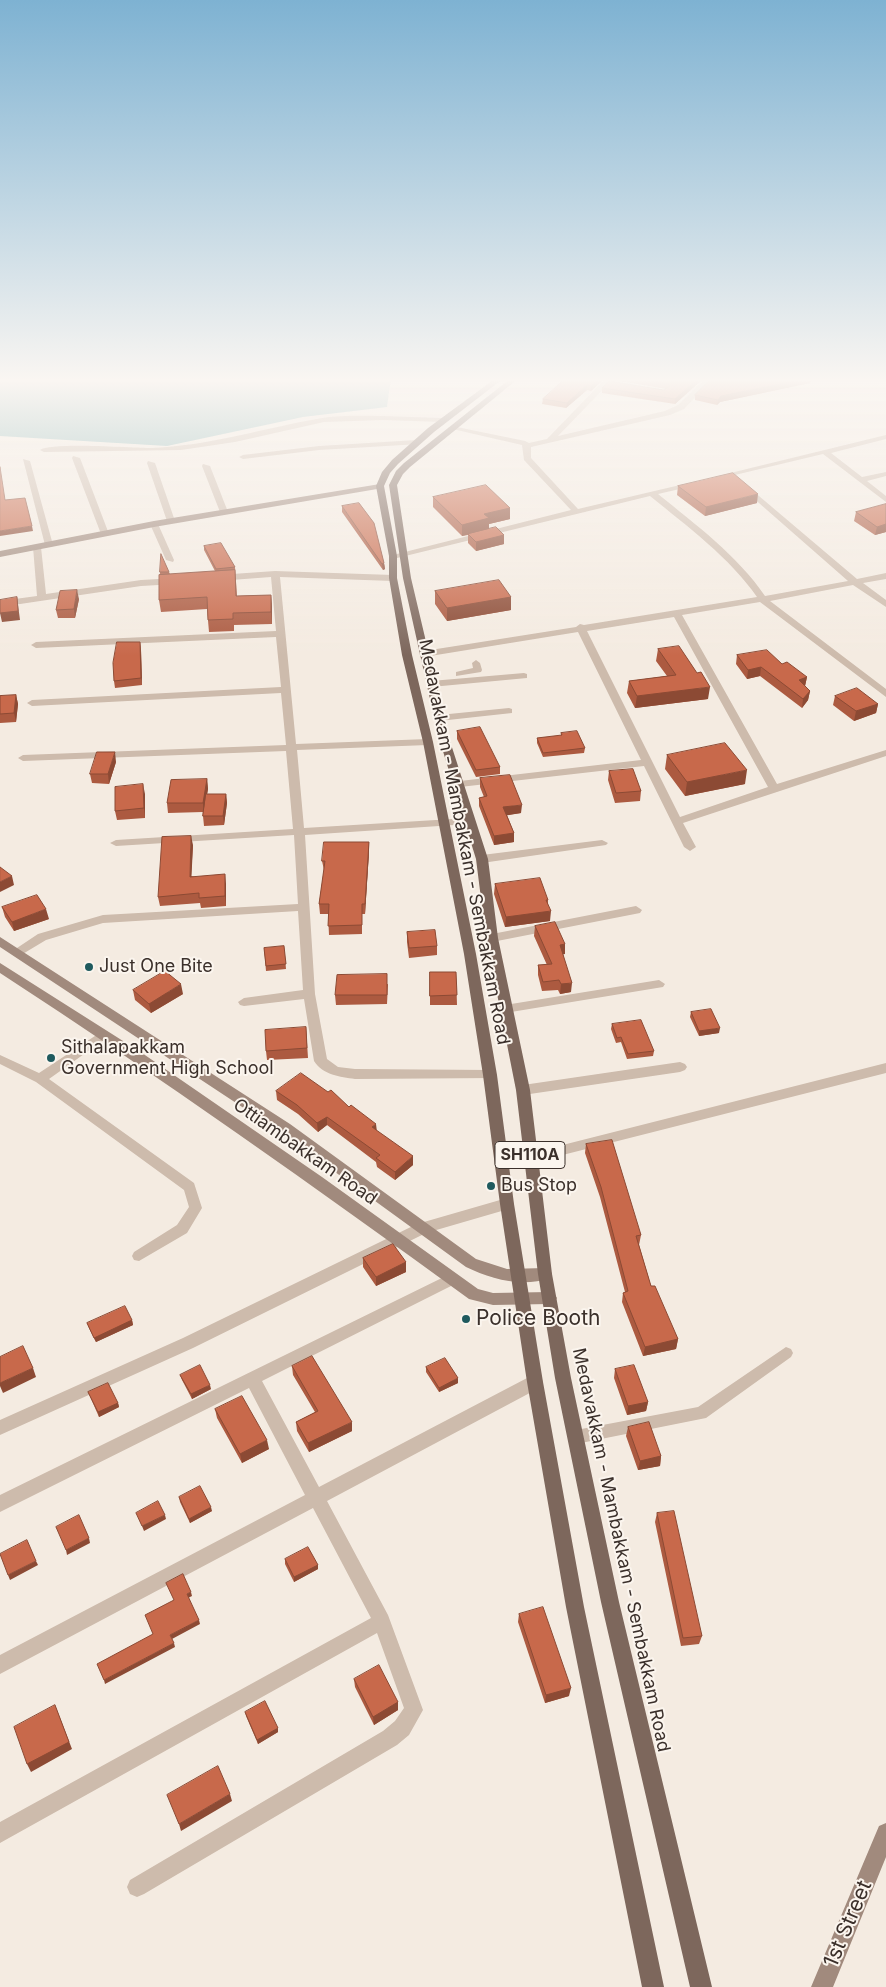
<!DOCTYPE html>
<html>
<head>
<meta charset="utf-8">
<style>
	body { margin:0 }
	canvas { display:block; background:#f4ebe1 }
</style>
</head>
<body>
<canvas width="886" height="1987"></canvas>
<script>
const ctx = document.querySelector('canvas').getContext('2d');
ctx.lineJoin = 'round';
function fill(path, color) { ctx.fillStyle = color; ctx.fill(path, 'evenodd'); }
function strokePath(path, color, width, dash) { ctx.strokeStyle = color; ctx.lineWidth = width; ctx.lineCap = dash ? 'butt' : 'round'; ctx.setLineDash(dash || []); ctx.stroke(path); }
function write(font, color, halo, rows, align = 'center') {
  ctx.font = font + ' Inter,sans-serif'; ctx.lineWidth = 4; ctx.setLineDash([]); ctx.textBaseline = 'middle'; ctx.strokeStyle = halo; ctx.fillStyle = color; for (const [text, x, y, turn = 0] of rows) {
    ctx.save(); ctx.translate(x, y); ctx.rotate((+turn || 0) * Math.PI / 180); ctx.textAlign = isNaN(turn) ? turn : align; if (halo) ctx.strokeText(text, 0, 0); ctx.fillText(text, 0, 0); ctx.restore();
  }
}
fill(new Path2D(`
	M0 378H391L387 407 303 417 167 446 0 436Z`), '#7fb0b2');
fill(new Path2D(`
	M476 660 480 663 482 670 481 672 456 676V672L473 668 472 663Z
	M524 673 527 674V678L431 687 427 684 431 681Z
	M509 708 512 709V713L439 721 434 718 439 715Z
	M104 1030 110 1034 108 1037 49 1079 194 1183 202 1208 187 1233 139 1261 134 1260 132 1256 134 1252 177 1225 189 1207 184 1190 36 1082 0 1064V1055L39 1073Z
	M786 1347 791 1349 793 1353 791 1357 706 1418 576 1444 571 1442 569 1437 571 1432 576 1430 698 1407Z`), '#cdbbac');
fill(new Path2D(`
	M606 378H614L558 436 665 411 678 405 706 378H714L684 409 670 415 531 447V458L578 509 697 481V485L658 494C696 525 737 555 765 596L848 581 743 489V485H746L857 579 886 573V579L863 583 886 600V607L853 585 770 601 886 689V697L760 602 682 615 777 784 886 750V756L683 823 696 847 690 851 684 847 644 766 460 787 455 784 460 781 641 760 578 632 424 657 419 654 424 651 576 627 580 624 584 625 757 597C729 557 688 527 650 496L393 559 389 556 571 510 524 460 522 445 448 428 452 426 525 441 529 443 547 439ZM674 617 768 787 680 817 587 631Z
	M383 416 443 418 447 420 443 422 383 420 324 422 235 442 181 450 44 452 40 450C51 442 130 448 150 448 209 446 264 428 322 418 342 415 363 416 383 416Z
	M886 435V439L831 453 862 477 886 472V476L867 481 886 496V502L823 454 718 479 714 477Z
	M417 440 421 442 420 444 319 450 243 459 239 457 243 455 319 446Z
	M73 456 80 458 109 534 108 536 101 534 72 458Z
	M23 459 30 461 53 545 52 547 45 545Z
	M148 461 155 463 175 521 174 523 167 521 147 463Z
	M203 464 210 466 228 512 227 514 220 512 202 466Z
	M154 521 158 524 174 560 173 562 166 560 150 524Z
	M37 544 41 547 46 594 141 580 176 578 180 581 176 584 141 586 0 607V601L37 596 33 547Z
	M275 571 393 575 397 578 393 581 280 577 296 744 428 739 433 742 428 745 297 750 304 828 469 818 475 821 469 824 305 835 315 994 327 1059 338 1067 355 1069 490 1070 495 1072 497 1075 495 1078 355 1079C340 1077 323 1075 314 1061L304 999 244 1006 240 1005 238 1002 244 998 303 990 298 911 103 923 46 940 21 955H13L11 952 38 934 103 915 298 904 294 835 116 846 110 843 116 840 293 829 286 751 23 761 18 758 23 755 286 745 281 693 32 706 27 703 32 700 281 687 276 637 36 648 31 645 36 642 276 631 271 577 218 581 214 578 218 575Z
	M602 840 608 843 606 845 482 863 476 859 482 855Z
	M636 906 642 910 640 913 492 942 486 938 492 934Z
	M659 980 665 984 663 987 505 1013 499 1009 505 1005Z
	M680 1062 685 1064 687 1067 685 1070 680 1072 523 1095 518 1093 516 1090 518 1087 523 1085Z
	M886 1063V1073L531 1163 526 1162 524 1158 526 1154 531 1153Z
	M507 1198 512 1200 514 1204 512 1208 426 1233 193 1348 0 1435V1420L183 1338 417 1224Z
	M450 1274 455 1276 457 1280 455 1284 262 1381 319 1487 529 1377 535 1375 541 1377 543 1382 541 1387 327 1501 388 1615 423 1710 409 1735 397 1745 144 1894 137 1897 130 1894 127 1887 130 1880 383 1731 395 1721 404 1708 377 1633 0 1843V1822L371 1618 313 1508 0 1674V1655L305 1495 249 1388 0 1512V1495Z`), '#cdbbac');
fill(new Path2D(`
	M380 484 384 486 383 488 154 527 0 557V551L154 521Z
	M0 937 290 1124 476 1259 507 1269 545 1268 550 1270 552 1274 550 1278C522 1288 491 1279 466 1267L280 1132 0 947Z
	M0 963 142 1053 322 1177 478 1289 493 1293 549 1292 554 1294 557 1298 554 1302 549 1304 493 1305 469 1299C315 1187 160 1077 0 973Z
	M886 1823V1857L833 1987H811L879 1826Z`), '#a18a7d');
fill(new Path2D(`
	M496 378H504L434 432 398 464 390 473 384 486 397 556V578L412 655 433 742 476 954 497 1075 514 1204 543 1382 584 1607 664 1987H642L566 1607 527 1382 500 1204 483 1075 464 954 423 742 402 655 389 578V556L376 486 382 472 392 460 428 428Z
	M511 378H519L410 467 403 474 397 485 411 578 448 735 488 859 498 938 530 1090 552 1274 571 1378 619 1602 712 1987H690L601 1602 555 1378 538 1274 516 1090 486 938 476 859 438 735 403 578 389 485 396 471 404 463Z`), '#7d675c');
fill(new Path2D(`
	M605 378 591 391 587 390 566 408 542 404 543 399Z
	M614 378H704L675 404 602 393V388L664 390 666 389 614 380Z
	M811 378 810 383 720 402 717 405 695 400V395Z
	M678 486 757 503 705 516 677 495Z
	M433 497 510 508V519L489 524V529L504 535V544L476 551 468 543V535L462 536 433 507Z
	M886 504V532L875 535 854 521 856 512Z
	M342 506 384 563 385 569 383 570 342 512Z
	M204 546 235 567 237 596 271 595 272 607V624L234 625V631L209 632 207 609 161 612 159 600 160 572H169L170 574 215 571 204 550Z
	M435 591 511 597V610L447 621 435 604Z
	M79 599 75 618H58L56 610Z
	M140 642 141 650 142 685 115 688 114 681Z
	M658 649 708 699 635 708 627 693 629 681 667 676 656 661Z
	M737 655 807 677 805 686 810 691 808 700 802 708 760 676 747 679 736 664Z
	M16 695 18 704 16 722 0 723V696Z
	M835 696 878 704 876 713 854 721 833 705Z
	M457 731 500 767V774L476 777 457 739Z
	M561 733 585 748 584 753 543 757 537 743V738L561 736Z
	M667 755 745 784 685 796 665 769Z
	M116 762 109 784 92 783 90 774Z
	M609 771 641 791 640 801 615 803 608 780Z
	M480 778 521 813 507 815 514 833V842L494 845 479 806V798L484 797 480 787Z
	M207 779 208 789 207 794H226L227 803 224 825 204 826 203 816V812L168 813 167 803Z
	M145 794V818L117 820 115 811Z
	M369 842V852L365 914H362V934L329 935 328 914H320L319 904 324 870 322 861Z
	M193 845 191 876 226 884V906L201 908 200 903 160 906 158 897Z
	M495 884 548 900V905L550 921 505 927 494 894Z
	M2 907 49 919 14 931 5 917Z
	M535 926 565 944V954H563L571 992 560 994 558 990 542 991 538 975V965H547L534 936Z
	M407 932 437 946V955L409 958 407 942Z
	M284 946 286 969 266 971 264 948Z
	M430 972H456L457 1005H430Z
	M388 984 387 1004 336 1005 335 995Z
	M133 990 183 994 151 1013 135 1000Z
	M691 1012 719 1033 699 1036 690 1017Z
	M612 1024 654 1051 653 1056 627 1059 621 1042 616 1043 611 1029Z
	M306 1027 308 1058 267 1060 266 1051Z
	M276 1091 377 1131 413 1165 395 1180 377 1167 376 1162 327 1125 318 1132 298 1114 277 1100Z
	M586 1144 641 1235 639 1245 651 1286 678 1339 676 1349 643 1356 622 1302 623 1293 625 1292 600 1197 585 1153Z
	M363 1258 406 1262V1272L376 1286 363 1267Z
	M132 1320 133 1325 96 1342 89 1328 87 1323Z
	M292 1366 352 1431 309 1452 297 1431 296 1422 315 1412 293 1375Z
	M426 1367 458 1383 439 1392 426 1372Z
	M615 1369 648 1402 646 1411 627 1415 614 1378Z
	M180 1375 211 1389 192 1399 182 1380Z
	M88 1392 118 1403 119 1407 99 1417Z
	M215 1409 269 1449 242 1463 217 1418Z
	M628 1427 661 1456 660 1466 638 1470 626 1436Z
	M179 1497 212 1511 190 1523 180 1502Z
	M657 1513 702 1636 699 1644 681 1646 655 1522Z
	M285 1559 318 1565V1569L294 1582 285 1564Z
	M519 1614 569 1696 545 1703 518 1622Z
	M354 1679 398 1702V1710L374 1725 355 1687Z
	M245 1712 278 1732 258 1744 246 1716Z`), '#ac5a40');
fill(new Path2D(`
	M600 378H605L591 391V386Z
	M699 378H704L675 404V399Z
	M811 378 810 383 720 402 717 405 718 400 721 396Z
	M587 385V390L566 408 567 403Z
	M758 494 757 503 705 516 706 507Z
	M510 508V519L489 524V529L462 536V525L484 514Z
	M886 524V532L875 535 877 527Z
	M32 526 33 531 0 536V531Z
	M504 535V544L476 551V542Z
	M384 563 385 569 383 570 382 564Z
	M77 590 79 599 75 618 74 609Z
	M271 595 272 607V624L271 612Z
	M17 597 20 620 2 622 0 613Z
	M511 597V610L447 621V608Z
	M140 642 141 650 142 685 141 678Z
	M761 667 760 676 747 679 748 670Z
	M807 677 805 686 799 680Z
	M710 687 708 699 635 708 637 696Z
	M810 691 808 700 802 708 803 699Z
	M16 695 18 704 16 722 14 713Z
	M878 704 876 713 854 721 856 711Z
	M115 752 116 762 109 784 108 774Z
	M747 770 745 784 685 796 687 782Z
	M207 779 208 789 204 812 203 803Z
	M143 784 145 794V818L144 808Z
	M226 794 227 803 224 825 223 816Z
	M522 805 521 813 503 816V807Z
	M514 833V842L494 845V836Z
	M191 836 193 845 191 886 190 877Z
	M369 842V852L365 914V904Z
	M225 874 226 884V906L225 896Z
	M12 876 14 885 0 892V882Z
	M46 909 49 919 14 931 12 922Z
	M551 911 550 921 505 927 506 917Z
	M565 944V954L559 955 560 945Z
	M572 983 571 992 560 994 561 984Z
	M181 984 183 994 151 1013 149 1004Z
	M720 1028 719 1033 699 1036V1031Z
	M327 1117V1125L318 1132 317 1123Z
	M376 1124 377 1132 372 1127Z
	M413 1156V1165L395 1180V1172Z
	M406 1262V1272L376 1286V1277Z
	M132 1320 133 1325 96 1342 94 1338Z
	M678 1339 676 1349 643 1356 645 1347Z
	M33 1368 36 1377 3 1393 0 1386V1383Z
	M458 1378V1383L439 1392V1388Z
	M210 1385 211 1389 192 1399 191 1394Z
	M648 1402 646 1411 627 1415 628 1406Z
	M118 1403 119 1407 99 1417 98 1412Z
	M352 1422V1431L309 1452 308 1443Z
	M267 1440 269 1449 242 1463 240 1454Z
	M661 1456 660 1466 638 1470 640 1461Z
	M211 1507 212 1511 190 1523 189 1519Z
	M165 1515 166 1519 144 1531 142 1526Z
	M89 1538 90 1543 67 1555 66 1550Z
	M36 1561 38 1565 10 1580 8 1575Z
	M318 1565V1569L294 1582V1577Z
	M191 1592 192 1596 188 1598 187 1594Z
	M199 1620 200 1624 172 1639 170 1635Z
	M174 1643 175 1647 105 1684 104 1680Z
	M571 1688 569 1696 545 1703 546 1695Z
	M398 1702V1710L374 1725 373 1717Z
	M55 1705 72 1749 31 1772 27 1764Z
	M278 1728V1732L258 1744 257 1740Z
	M230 1794 232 1801 181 1831 179 1824Z`), '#8c4a34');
const building = new Path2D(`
	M566 378H600L591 386 587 385 567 403 543 399Z
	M632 378H699L675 399 602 388 609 381 664 390 670 386 669 384Z
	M712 378H811L721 396 718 400 695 395Z
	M0 467 5 500 25 498 32 526 0 531Z
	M733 473 758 494 706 507 678 486Z
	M486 485 510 508 484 514 489 518 462 525 433 497Z
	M359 503 374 523 384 563 382 564 342 506Z
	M886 504V524L877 527 856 512Z
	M496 527 504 535 476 542 468 534Z
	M221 543 235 567 216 569 204 546Z
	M161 554 169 572H160Z
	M235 570 236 596 271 595V612L233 613V619L208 620 207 597 159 600V575Z
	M499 580 511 597 447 608 435 591Z
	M77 590 74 609 56 610 60 591Z
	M17 597 18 611 0 613V600Z
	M117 642H140L141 678 114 681 113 663Z
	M679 646 697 673 701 672 710 687 637 696 629 681 676 675 658 649Z
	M767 650 782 664 787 662 807 677 799 680 810 691 803 699 761 667 748 670 737 655Z
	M857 688 878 704 856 711 835 696Z
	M16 695 14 713 0 714V696Z
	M480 727 500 767 476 770 457 731Z
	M577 731 585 748 543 753 537 738 562 735 561 733Z
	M725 743 747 770 687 782 667 755Z
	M97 752H115L108 774H90Z
	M633 769 641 791 616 793 609 771Z
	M510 775 522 805 503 807 514 833 494 836 479 798 487 796 480 778Z
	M207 779 203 803H167L171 780Z
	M143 784 144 808 115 811V787Z
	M206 794H226L223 816H203Z
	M191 836 190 877 225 874V896L199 898V893L158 897 162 837Z
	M324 842H369L365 904H362V925L328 926 329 904H319L325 861H322Z
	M0 867 12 876 0 882Z
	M540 878 548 900H546L551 911 506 917 495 884Z
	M37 895 46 909 12 922 2 907Z
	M555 922 565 944 560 945 572 983 561 984 559 980 543 982 538 965 552 964 535 926Z
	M435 930 437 946 409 948 407 932Z
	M284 946 286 964 266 966 264 948Z
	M165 971 181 984 149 1004 133 990Z
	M430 972H456L457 995 430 996Z
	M387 974V995H335L337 975Z
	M711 1009 720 1028 699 1031 691 1012Z
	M641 1020 654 1051 628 1054 621 1037 617 1038 612 1024Z
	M306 1027 307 1048 266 1051 265 1030Z
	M301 1073 328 1092 331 1090 349 1107 351 1105 376 1124 372 1127 413 1156 395 1172 376 1158 380 1155 327 1117 317 1123 297 1105 276 1091Z
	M612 1140 641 1235 636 1236 651 1286H655L678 1339 645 1347 623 1293 628 1291 601 1187 586 1144Z
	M393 1244 406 1262 376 1277 363 1258Z
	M125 1306 132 1320 94 1338 87 1323Z
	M23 1346 33 1368 0 1383V1357Z
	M312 1356 352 1422 308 1443 296 1422 318 1411 292 1366Z
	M445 1358 458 1378 439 1388 426 1367Z
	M200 1365 210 1385 191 1394 180 1375Z
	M634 1365 648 1402 628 1406 615 1369Z
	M108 1383 118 1403 98 1412 88 1392Z
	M242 1396 267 1440 240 1454 215 1409Z
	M649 1422 661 1456 640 1461 628 1427Z
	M200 1486 211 1507 189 1519 179 1497Z
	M158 1501 165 1515 142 1526 136 1513Z
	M674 1511 702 1636 683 1638 657 1513Z
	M79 1515 89 1538 66 1550 56 1527Z
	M27 1540 36 1561 8 1575 0 1554Z
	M308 1547 318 1565 294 1577 285 1559Z
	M183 1574 191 1592 187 1594 199 1620 170 1635 174 1643 104 1680 97 1664 153 1634 145 1615 174 1600 166 1583Z
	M543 1607 571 1688 546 1695 519 1614Z
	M379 1665 398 1702 373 1717 354 1679Z
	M265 1701 278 1728 257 1740 245 1712Z
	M55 1705 69 1742 27 1764 14 1727Z
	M218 1766 230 1794 179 1824 167 1795Z`);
fill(building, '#c8694b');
strokePath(building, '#8c4a34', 1);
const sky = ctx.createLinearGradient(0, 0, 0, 656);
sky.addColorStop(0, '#7eb2d2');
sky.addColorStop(0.58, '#faf6f2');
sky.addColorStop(1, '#faf6f200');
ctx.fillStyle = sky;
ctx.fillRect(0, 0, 886, 656);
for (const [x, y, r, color] of [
	[89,967,5,"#1f5a5e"],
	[51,1058,5,"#1f5a5e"],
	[491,1186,5,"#1f5a5e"],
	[466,1319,5,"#1f5a5e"]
]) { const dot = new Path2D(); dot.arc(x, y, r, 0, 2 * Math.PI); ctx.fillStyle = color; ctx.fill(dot); strokePath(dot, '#fbf5ee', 2); }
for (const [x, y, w] of [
	[530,1155,70]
]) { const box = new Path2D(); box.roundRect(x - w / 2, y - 13.5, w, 27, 4); ctx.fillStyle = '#fbf5ee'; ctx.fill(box); strokePath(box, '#3b302b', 1); }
write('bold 16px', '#3b302b', null, [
	["SH110A",530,1155]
]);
write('18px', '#3b302b', '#fbf5ee', [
	["Medavakkam - Mambakkam - Sembakkam Road",464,842,79],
	["Ottiambakkam Road",305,1152,35],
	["Medavakkam - Mambakkam - Sembakkam Road",621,1550,78]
]);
write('18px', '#3b302b', '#fbf5ee', [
	["Just One Bite",99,967],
	["Sithalapakkam",61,1048],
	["Government High School",61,1069],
	["Bus Stop",501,1186]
], 'left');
write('21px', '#3b302b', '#fbf5ee', [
	["Police Booth",476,1319]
], 'left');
write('21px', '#3b302b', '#fbf5ee', [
	["1st Street",848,1924,-67]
]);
</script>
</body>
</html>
